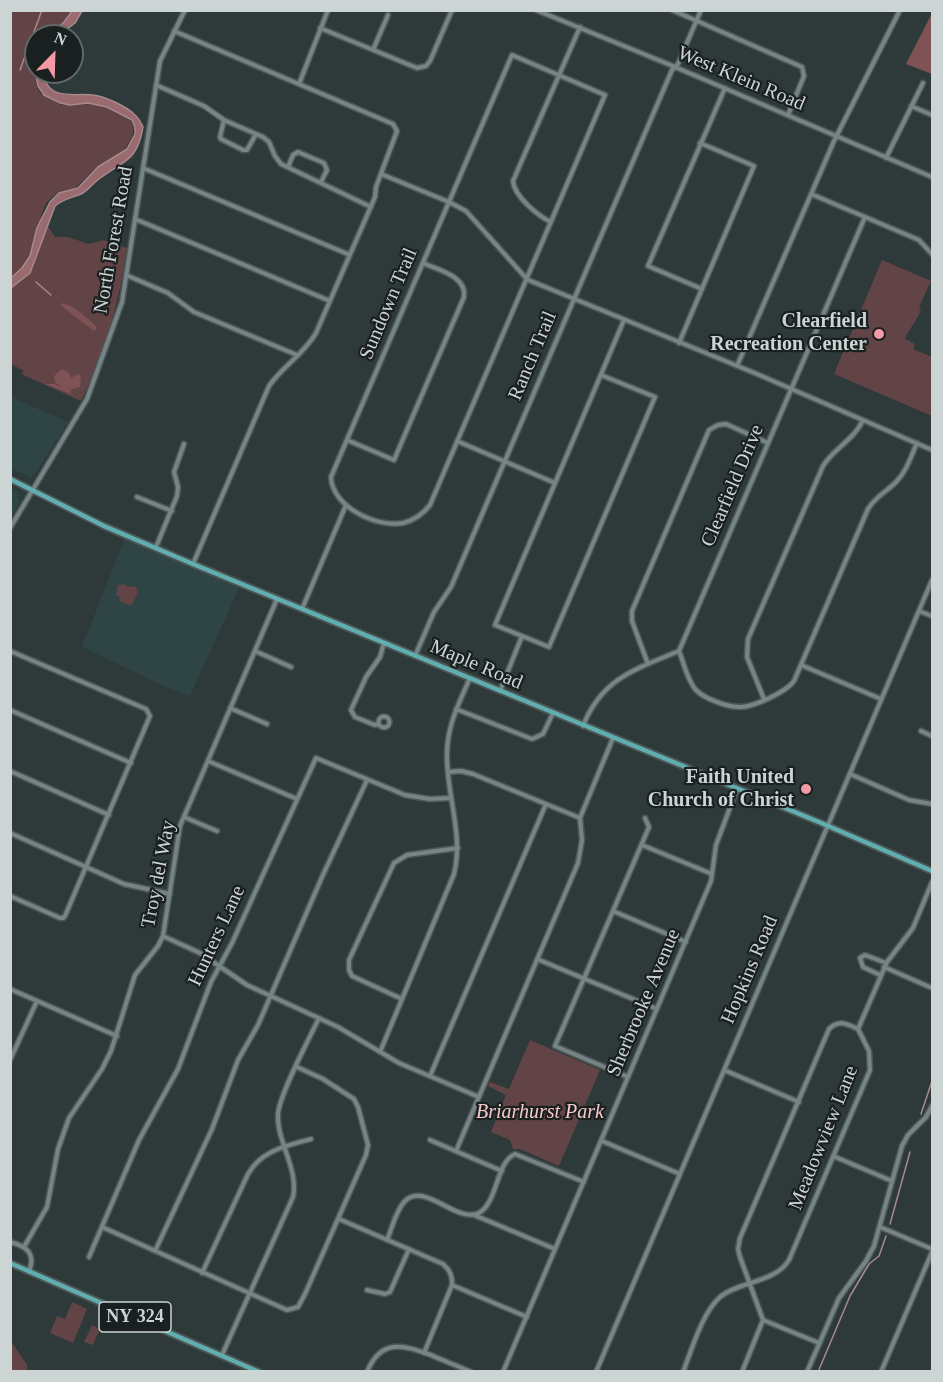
<!DOCTYPE html>
<html>
<head>
<meta charset="utf-8">
<style>
	body { margin:0 }
	#map { position:relative; width:943px; height:1382px; overflow:hidden; background:#2e3a3a; font-family:"Times New Roman",serif }
	canvas { display:block }
	.frame { position:absolute; inset:0; border:12px solid #ccd4d4; pointer-events:none }
	.north { position:absolute; left:24px; top:24px; width:60px; height:60px; box-sizing:border-box; background:#1a2020; border:2px solid #616868; border-radius:50%; rotate:23deg; font-size:16px; font-weight:700; line-height:24px; text-align:center; color:#ccd4d4 }
	.north::after { content:''; display:block; margin:auto; width:21px; height:27px; background:#f49aa3; clip-path:polygon(50% 0,100% 100%,50% 72%,0 100%) }
</style>
</head>
<body>
<div id="map">
<canvas width="943" height="1382"></canvas>
<div class="frame"></div>
<div class="north">N</div>
</div>
<script>
const ctx = document.querySelector('canvas').getContext('2d');
ctx.lineJoin = 'round';
function fill(path, color) { ctx.fillStyle = color; ctx.fill(path, 'evenodd'); }
function strokePath(path, color, width, dash) { ctx.strokeStyle = color; ctx.lineWidth = width; ctx.lineCap = dash ? 'butt' : 'round'; ctx.setLineDash(dash || []); ctx.stroke(path); }
function write(font, color, halo, rows, align = 'center') {
  ctx.font = font + ' "Times New Roman",serif'; ctx.lineWidth = 4.5; ctx.setLineDash([]); ctx.textBaseline = 'middle'; ctx.strokeStyle = halo; ctx.fillStyle = color; for (const [text, x, y, turn = 0] of rows) {
    ctx.save(); ctx.translate(x, y); ctx.rotate((+turn || 0) * Math.PI / 180); ctx.textAlign = isNaN(turn) ? turn : align; if (halo) ctx.strokeText(text, 0, 0); ctx.fillText(text, 0, 0); ctx.restore();
  }
}
fill(new Path2D(`
	M11 397 68 422 32 478 11 468Z
	M10 489 18 492 17 499 21 500 11 517Z
	M126 535 240 586 190 696 166 687 82 647Z`), '#2f4444');
fill(new Path2D(`
	M10 11H72L63 22 46 36H36L34 71 37 87 41 94 61 105 93 104 108 108 131 121 134 126 132 137 126 148 94 170 75 188 57 193 46 203 41 216 55 237H68L89 244 103 240 127 248C120 301 104 353 81 401L21 374 24 371 11 364Z
	M882 260 931 281 919 307 921 310C917 321 909 328 905 339L915 344 913 349 932 357V416L834 374Z
	M123 584 127 586 136 587 138 593 131 606 119 601 120 596 116 595 118 586Z
	M530 1040 600 1070 559 1166 520 1149H513L510 1140 491 1132 506 1095 488 1086 490 1082 509 1089Z
	M72 1302 87 1309 73 1343 50 1333 57 1316 65 1319Z
	M92 1325 100 1329 93 1345 84 1342Z
	M11 1341 27 1365V1371H11Z`), '#624346');
fill(new Path2D(`
	M932 13V74L906 64Z
	M62 303C75 306 87 318 97 327L96 329 94 331 64 308 61 305Z
	M62 369 69 373 71 378 78 374 81 377 80 387 71 390V394L45 384H54L62 388 55 382 54 376Z`), '#7f5256');
const water = new Path2D(`
	M73 10 82 11 75 23 58 36H48L64 22Z
	M36 62V72H43C47 101 70 93 92 95 102 95 128 107 135 115 139 118 141 123 143 127 137 162 124 160 99 179 92 184 89 190 81 194 71 198 63 199 55 206L30 273 11 288V278L22 268 30 256 37 228 50 202 59 193 78 188 98 167 127 149 135 134V127L132 120 107 107 88 103 70 105 60 103 44 95 38 86 35 70Z`);
fill(water, '#996a6e');
strokePath(water, '#a88a8d', 1.5);
strokePath(new Path2D(`
	M20 70 42 10
	M36 282 51 295
	M921 1114 932 1081
	M890 1224 910 1152
	M818 1372 850 1296 869 1264 879 1256 886 1236`), '#a88a8d', 1.5);
const minor = new Path2D(`
	M536 10 668 64 932 177
	M672 10 802 67 804 76 788 115
	M320 28 417 68 426 66 430 61 452 10
	M174 31 393 124 397 131 376 187 375 197 316 333C304 354 283 366 269 386L193 564
	M373 50 388 15
	M512 55 605 95 430 505C423 514 415 520 403 523 377 528 332 507 331 477Z
	M299 84 328 10
	M156 85 204 106 224 120 263 137 269 142 275 156 281 164 371 207
	M911 106 932 115
	M224 120 220 137 221 139 243 150H247L256 134
	M886 158 923 83
	M288 167 293 155 298 152 324 163 327 170 321 182
	M143 168 350 255
	M381 174 449 202 466 211 526 278
	M811 194 919 240 932 254
	M135 219 330 301
	M551 222C538 216 514 196 513 181L580 27
	M126 275 168 293 194 312 297 355
	M526 279 757 374 932 450
	M702 289 648 266 725 88
	M679 343 754 166 700 143
	M737 366 834 141 900 10
	M601 375 655 397 549 647 495 625 624 320
	M347 440 394 460 464 297C467 276 438 270 423 263
	M457 441 555 483
	M137 497 172 511
	M10 528 87 399 122 302 160 61 185 10
	M156 547 177 496 178 487 174 472 184 444
	M302 609 346 505
	M919 611 932 616
	M10 651 146 709 150 716 65 916 63 918H60L10 896
	M255 651 291 667
	M679 651C684 663 687 680 696 690 705 699 727 707 740 707 754 707 786 692 794 681L868 509C876 496 886 492 896 482 907 471 911 456 917 443
	M415 656 434 612 451 587 672 70 678 64 701 10
	M648 664 632 621V611L709 430 718 425 726 424 768 443
	M801 665 881 699
	M500 691 522 636
	M764 699 747 657 748 639 823 466C834 448 854 440 863 420
	M230 708 267 724
	M456 709 532 739 543 734 553 713
	M10 710 131 763
	M378.5 722a5.5 5.5 0 1 1 11 0a5.5 5.5 0 1 1-11 0Z
	M378 724 375 725 355 717 351 710 366 677 380 657 384 643
	M583 726C602 678 636 669 679 651L865 217
	M921 731 932 736
	M208 761 297 799
	M10 771 109 815
	M449 772 461 771 473 774 580 818
	M850 774 909 800 932 804
	M184 817 217 831
	M10 833 124 884 170 894
	M642 845 712 874
	M613 911 686 942
	M163 936 200 953 247 985 338 1027 399 1063 479 1097
	M537 959 657 1009
	M884 967 932 988
	M880 975 863 967 860 958 865 955 886 963
	M10 989 117 1036
	M402 999 352 976 349 970V960L394 863 407 855 458 848
	M858 1029 887 962 913 928 932 882
	M380 1052 454 874C464 834 446 794 447 754 447 726 459 703 470 678
	M10 1060 37 1001
	M724 1070 799 1102
	M430 1076 546 804
	M628 1077 555 1046 649 827 645 818
	M430 1140 502 1171
	M602 1141 680 1174
	M456 1151 578 863 582 840 580 818 613 738
	M833 1156 892 1181
	M474 1215 555 1249
	M339 1219 443 1264C450 1270 453 1276 452 1285L424 1353
	M102 1227 287 1310 298 1307 305 1294 366 1155 368 1145 358 1107 354 1099 323 1079 297 1067
	M880 1227 932 1249
	M387 1240C392 1228 396 1210 405 1201 424 1181 457 1224 479 1213 498 1202 496 1162 515 1154L584 1182
	M10 1242C27 1246 36 1254 29 1271
	M24 1247 47 1207 58 1149 69 1118 102 1069 111 1051 135 975 158 946 163 936 180 826 277 599
	M155 1251 212 1129 238 1060 258 1025 322 877 367 780
	M89 1257 139 1140 178 1069 211 982 232 943 316 758 405 795 430 799 451 798
	M202 1273 248 1174C262 1150 286 1146 311 1139
	M452 1285 527 1317
	M367 1290 385 1294 390 1292 409 1249
	M763 1320 740 1257 738 1249 740 1238 829 1029C839 1019 847 1024 858 1029
	M763 1320 819 1343
	M222 1355 293 1197C299 1170 277 1142 278 1115 278 1097 310 1037 319 1018
	M367 1372C381 1338 403 1345 431 1355 444 1361 458 1366 471 1372
	M503 1372 711 881 716 845 737 789
	M596 1372 932 580
	M683 1372C692 1349 702 1313 720 1297 739 1281 775 1283 789 1260L870 1070 869 1051 858 1029
	M742 1372 763 1320
	M807 1372 839 1298 866 1261 874 1246 902 1146 908 1135 926 1117 932 1106
	M881 1372 932 1252`);
const major = new Path2D(`
	M10 479 104 526 193 564 819 822 932 871
	M10 1263 259 1372`);
strokePath(minor, '#4d5757', 7);
strokePath(major, '#4d5757', 8);
strokePath(minor, '#778485', 4);
strokePath(major, '#60aeb0', 4.5);
for (const [x, y, r, color] of [
	[879,334,6,"#f49aa3"],
	[806,789,6,"#f49aa3"]
]) { const dot = new Path2D(); dot.arc(x, y, r, 0, 2 * Math.PI); ctx.fillStyle = color; ctx.fill(dot); strokePath(dot, '#1a2020', 2); }
for (const [x, y, w] of [
	[135,1317,72]
]) { const box = new Path2D(); box.roundRect(x - w / 2, y - 15, w, 30, 4.5); ctx.fillStyle = '#1a2020'; ctx.fill(box); strokePath(box, '#ccd4d4', 1.5); }
write('bold 18px', '#ccd4d4', null, [
	["NY 324",135,1317]
]);
write('20px', '#ccd4d4', '#1a2020', [
	["West Klein Road",741,79,23],
	["North Forest Road",114,240,-80],
	["Sundown Trail",389,304,-67],
	["Ranch Trail",533,356,-67],
	["Clearfield Drive",733,486,-67],
	["Maple Road",476,665,23],
	["Troy del Way",159,874,-79],
	["Hunters Lane",217,936,-65],
	["Hopkins Road",750,970,-67],
	["Sherbrooke Avenue",644,1003,-67],
	["Meadowview Lane",824,1138,-68]
]);
write('bold 20px', '#ccd4d4', '#1a2020', [
	["Clearfield",867,322],
	["Recreation Center",867,345],
	["Faith United",794,778],
	["Church of Christ",794,801]
], 'right');
write('italic 20px', '#f7c7ca', '#1a2020', [
	["Briarhurst Park",540,1113]
]);
</script>
</body>
</html>
